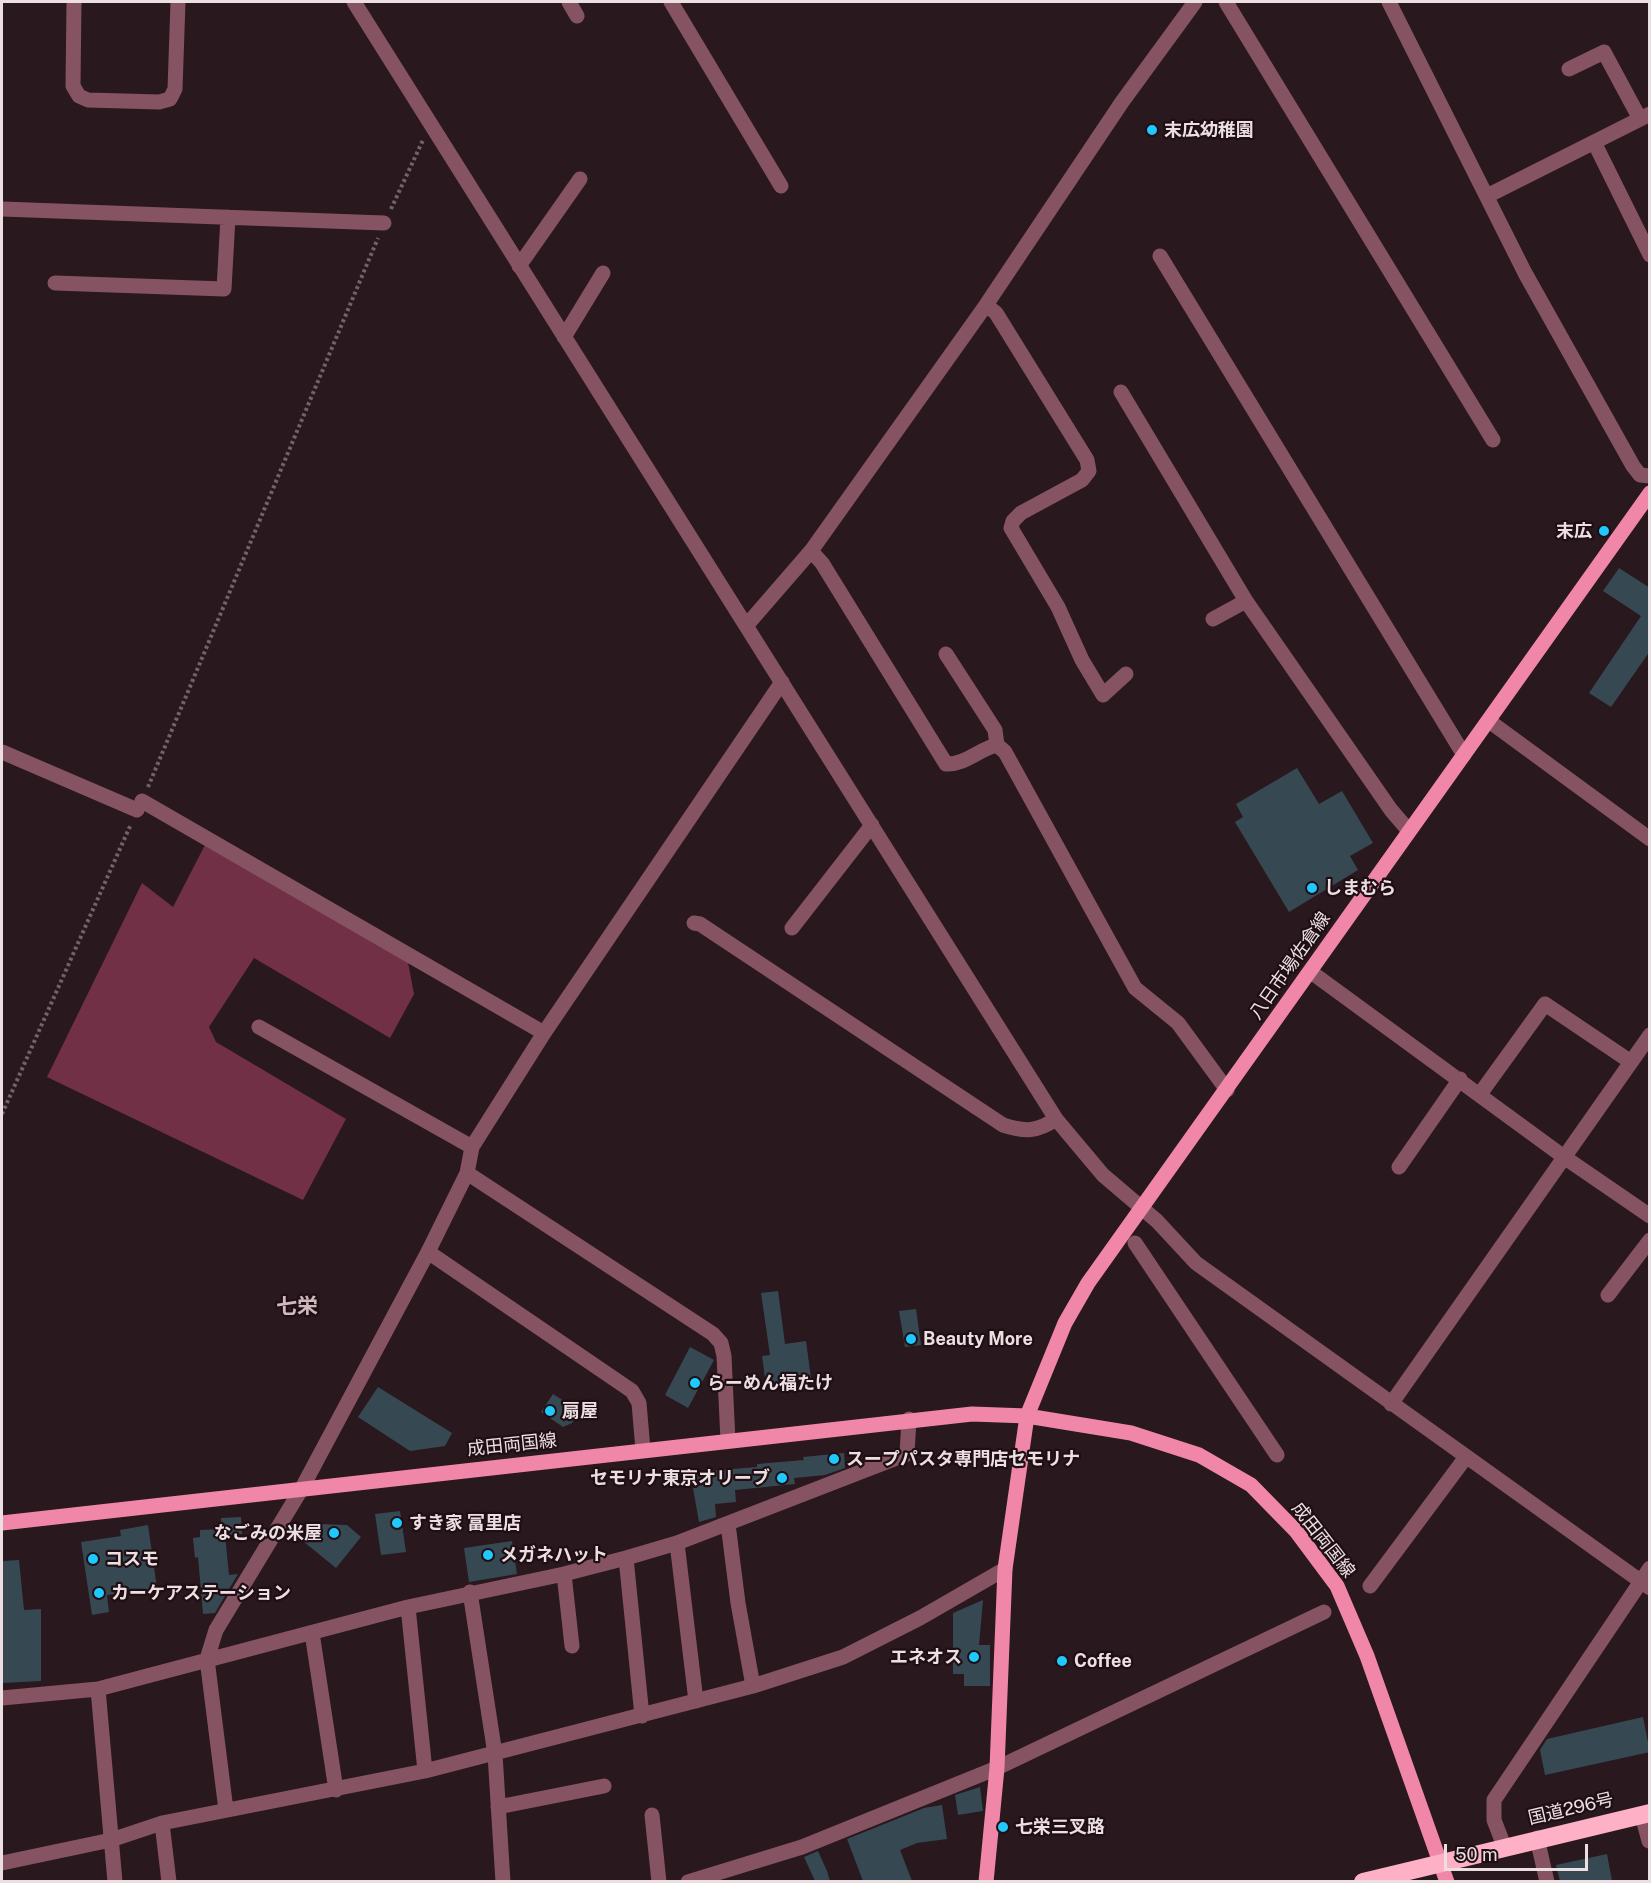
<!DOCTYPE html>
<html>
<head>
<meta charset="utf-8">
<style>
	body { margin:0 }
	#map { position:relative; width:1651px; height:1883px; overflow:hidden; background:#29181d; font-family:"Public Sans",sans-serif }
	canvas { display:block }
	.frame { position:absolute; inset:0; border:3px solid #ecdfe2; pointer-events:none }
	.scale { position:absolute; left:1444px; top:1844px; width:144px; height:27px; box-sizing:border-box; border:3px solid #ecdfe2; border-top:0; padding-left:8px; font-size:18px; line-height:21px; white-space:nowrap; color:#ecdfe2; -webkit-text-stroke:4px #1f0f14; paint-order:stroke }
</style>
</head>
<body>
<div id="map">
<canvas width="1651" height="1883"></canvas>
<div class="frame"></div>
<div class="scale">50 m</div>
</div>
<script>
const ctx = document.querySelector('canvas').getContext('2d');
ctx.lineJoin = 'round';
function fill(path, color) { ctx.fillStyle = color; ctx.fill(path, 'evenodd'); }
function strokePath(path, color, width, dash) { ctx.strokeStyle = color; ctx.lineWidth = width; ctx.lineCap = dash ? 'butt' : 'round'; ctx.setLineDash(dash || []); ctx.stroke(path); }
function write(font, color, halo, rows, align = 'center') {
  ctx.font = font + ' "Public Sans","Noto Sans JP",sans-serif'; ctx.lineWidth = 4.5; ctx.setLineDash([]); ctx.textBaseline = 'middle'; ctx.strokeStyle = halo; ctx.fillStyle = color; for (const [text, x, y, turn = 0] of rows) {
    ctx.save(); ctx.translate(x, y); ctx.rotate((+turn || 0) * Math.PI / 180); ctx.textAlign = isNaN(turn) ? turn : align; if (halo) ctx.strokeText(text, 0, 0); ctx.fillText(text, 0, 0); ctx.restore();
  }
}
fill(new Path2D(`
	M205 845 407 957 414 994 390 1038 254 958 209 1027 216 1042 346 1119 303 1200 47 1077 142 883 173 907Z`), '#723047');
fill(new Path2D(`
	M1619 568 1650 588V651L1611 707 1589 693 1641 616 1603 591Z
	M1297 768 1319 804 1342 791 1373 843 1350 856 1358 870 1289 912 1235 822 1243 817 1236 804Z
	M778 1291 785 1344 806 1341 811 1378 766 1385 762 1356 770 1355 761 1293Z
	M916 1309 921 1345 905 1347 899 1311Z
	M690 1347 714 1360 688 1408 665 1395Z
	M378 1387 452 1433 445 1446 410 1451 358 1417Z
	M553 1394 580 1411 572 1423 563 1427 541 1412Z
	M844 1453 845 1468 825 1475 794 1478 795 1484 735 1490 736 1502 715 1504 716 1517 699 1522 693 1488H697L695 1472 757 1467V1464L804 1460 803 1457Z
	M400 1511 406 1552 381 1555 375 1514Z
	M241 1517 242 1534 225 1535 229 1575 238 1574 215 1613 203 1614 198 1557 195 1558 193 1538 200 1537V1530L222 1529 221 1518Z
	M318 1524 347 1525 361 1537 336 1568 304 1542Z
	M148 1525 157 1588 107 1595 109 1612 92 1615 81 1542 121 1536 120 1530Z
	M512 1541 517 1574 469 1582 464 1548Z
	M19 1560 24 1610 41 1609V1681L2 1683V1561Z
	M983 1600 979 1645H990V1686H964V1674H953V1613Z
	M1643 1717 1650 1752 1545 1775 1540 1750 1547 1739Z
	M980 1787 983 1811 958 1815 955 1795Z
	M942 1805 947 1839 917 1843 900 1850 912 1881H863L847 1839 924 1808Z
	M818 1851 827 1871 830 1881H815L804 1857Z
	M1607 1854 1612 1881H1560L1556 1865Z`), '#364952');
strokePath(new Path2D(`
	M391 209 423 140
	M148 787 378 238
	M2 1114 131 824`), '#726367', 4, [3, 3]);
strokePath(new Path2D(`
	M74 2 73 86 79 96 88 100 159 102 170 99 175 89 178 2
	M354 2 1056 1119 1103 1175 1157 1221 1196 1263 1650 1588
	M569 2 577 16
	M671 2 781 186
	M1226 2 1493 440
	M1389 2 1525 273 1633 466 1640 475 1650 476
	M1569 69 1604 52 1640 119
	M1594 142 1650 255
	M1487 196 1650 114
	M2 209 384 223
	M1160 256 1464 755
	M519 266 580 179
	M55 283 224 289 228 217
	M986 305 996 313 1087 460 1089 471 1082 480 1021 513 1013 521 1011 528 1058 607 1082 660 1103 695 1126 674
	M564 337 603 273
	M1121 392 1246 601 1391 810 1409 831
	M811 551 822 563 946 764C965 765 979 749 997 745L1005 752 1135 988 1178 1023 1227 1090
	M1213 619 1246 601
	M746 626 811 551 986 305 1122 102 1195 2
	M946 654 995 730 997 745
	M1489 721 1650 839
	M2 752 137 810
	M142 801 544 1033
	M694 923 700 924 1003 1125C1025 1132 1037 1132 1056 1119
	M792 928 872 825
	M1311 972 1564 1157 1650 1216
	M259 1027 472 1147
	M1480 1094 1545 1004 1631 1062
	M1399 1167 1460 1079
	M467 1173 713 1334 721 1343 724 1356 728 1441
	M1135 1243 1277 1455
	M428 1252 632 1391 639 1403 643 1450
	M1608 1295 1650 1240
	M1391 1404 1650 1035
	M728 1524 738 1603 753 1686
	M677 1543 696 1701
	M626 1558 642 1716
	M564 1574 572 1646
	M1370 1586 1466 1457
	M470 1592 495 1754 503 1882
	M408 1607 425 1771
	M312 1633 336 1790
	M98 1689 115 1882
	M2 1698 98 1689 408 1607 564 1574 626 1558 677 1543 907 1454 909 1419
	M498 1807 604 1786
	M226 1810 207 1659 216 1630 302 1488 428 1252 467 1173 472 1147 544 1033 782 682
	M652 1815 659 1882
	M1642 1815 1649 1841
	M162 1823 169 1882
	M1537 1838 1547 1882
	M1504 1846 1494 1820V1800L1650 1568
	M2 1863 111 1840 162 1823 425 1771 753 1686 843 1657 920 1618 1005 1569
	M688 1882 802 1847 997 1768 1324 1612`), '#865362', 15);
strokePath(new Path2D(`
	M2 1523 972 1414 1027 1416 1131 1433 1199 1455 1251 1485 1296 1531 1337 1586 1367 1656 1447 1882
	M986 1882 997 1768 1005 1569 1027 1416 1065 1323 1088 1283 1650 493`), '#f087a8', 15);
strokePath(new Path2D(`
	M1363 1882 1650 1813`), '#fdb0c6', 18);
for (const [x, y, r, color] of [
	[1152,130,6,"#1fc9fd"],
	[1604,531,6,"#1fc9fd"],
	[1312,888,6,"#1fc9fd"],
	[911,1339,6,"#1fc9fd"],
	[695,1383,6,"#1fc9fd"],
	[550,1411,6,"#1fc9fd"],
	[834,1459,6,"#1fc9fd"],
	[782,1478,6,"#1fc9fd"],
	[397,1523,6,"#1fc9fd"],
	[334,1533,6,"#1fc9fd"],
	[488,1555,6,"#1fc9fd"],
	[93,1559,6,"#1fc9fd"],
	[99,1593,6,"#1fc9fd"],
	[974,1657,6,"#1fc9fd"],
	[1062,1661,6,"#1fc9fd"],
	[1003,1827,6,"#1fc9fd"]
]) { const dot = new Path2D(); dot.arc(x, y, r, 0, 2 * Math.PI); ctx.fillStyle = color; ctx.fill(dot); strokePath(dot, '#1f0f14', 2); }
write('bold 18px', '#ecdfe2', '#1f0f14', [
	["末広幼稚園",1164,130],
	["末広",1592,531,"right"],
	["しまむら",1324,888],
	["Beauty More",923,1339],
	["らーめん福たけ",707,1383],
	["扇屋",562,1411],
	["スープパスタ専門店セモリナ",846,1459],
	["セモリナ東京オリーブ",770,1478,"right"],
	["すき家 富里店",409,1523],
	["なごみの米屋",322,1533,"right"],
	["メガネハット",500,1555],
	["コスモ",105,1559],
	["カーケアステーション",111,1593],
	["エネオス",962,1657,"right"],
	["Coffee",1074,1661],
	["七栄三叉路",1015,1827]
], 'left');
write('18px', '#ecdfe2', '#1f0f14', [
	["八日市場佐倉線",1290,966,-55],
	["成田両国線",512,1445,-6],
	["成田両国線",1323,1540,52],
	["国道296号",1571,1809,-13]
]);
write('bold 21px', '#cfb8be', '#1f0f14', [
	["七栄",297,1307]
]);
</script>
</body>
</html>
